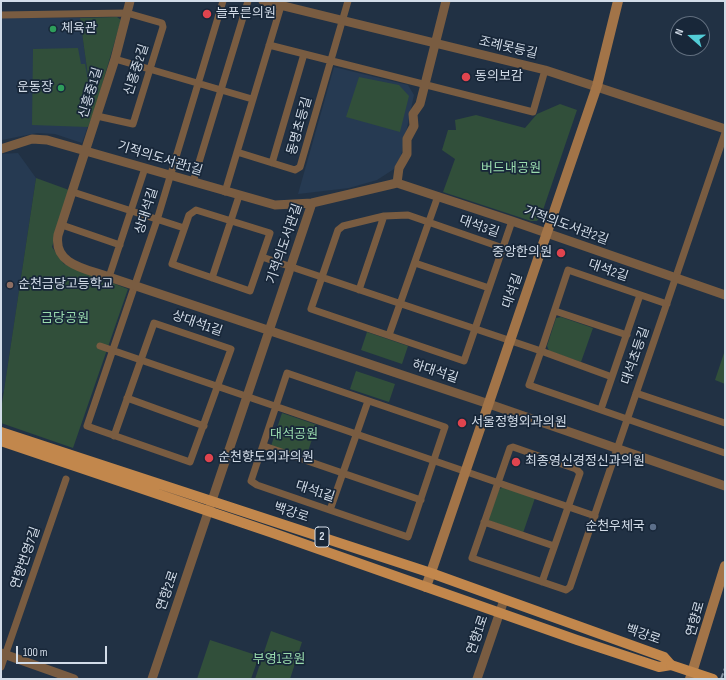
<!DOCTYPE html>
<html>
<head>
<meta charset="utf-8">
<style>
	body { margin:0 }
	#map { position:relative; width:726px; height:680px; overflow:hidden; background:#213144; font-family:"Sofia Sans Condensed",sans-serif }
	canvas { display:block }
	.frame { position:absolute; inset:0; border:2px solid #d2dce8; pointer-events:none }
	.north { position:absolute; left:670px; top:16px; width:40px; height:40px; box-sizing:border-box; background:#182739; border:1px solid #626f7f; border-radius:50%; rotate:290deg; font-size:11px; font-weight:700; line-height:16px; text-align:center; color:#d2dce8 }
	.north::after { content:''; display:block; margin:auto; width:14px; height:18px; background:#52ccd6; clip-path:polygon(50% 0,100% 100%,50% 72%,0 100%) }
	.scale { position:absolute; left:16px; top:646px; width:91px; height:18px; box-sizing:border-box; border:2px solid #d2dce8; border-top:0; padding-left:5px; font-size:12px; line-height:14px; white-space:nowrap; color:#d2dce8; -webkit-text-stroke:3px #182739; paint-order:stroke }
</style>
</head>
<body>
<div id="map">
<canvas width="726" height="680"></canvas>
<div class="frame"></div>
<div class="north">N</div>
<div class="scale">100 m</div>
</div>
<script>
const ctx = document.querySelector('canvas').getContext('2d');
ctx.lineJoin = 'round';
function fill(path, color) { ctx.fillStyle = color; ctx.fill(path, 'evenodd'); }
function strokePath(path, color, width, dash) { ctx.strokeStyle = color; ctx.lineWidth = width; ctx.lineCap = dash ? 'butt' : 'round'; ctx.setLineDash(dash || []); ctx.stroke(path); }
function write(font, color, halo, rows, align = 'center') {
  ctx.font = font + ' "Sofia Sans Condensed","Noto Sans KR",sans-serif'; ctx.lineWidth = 3.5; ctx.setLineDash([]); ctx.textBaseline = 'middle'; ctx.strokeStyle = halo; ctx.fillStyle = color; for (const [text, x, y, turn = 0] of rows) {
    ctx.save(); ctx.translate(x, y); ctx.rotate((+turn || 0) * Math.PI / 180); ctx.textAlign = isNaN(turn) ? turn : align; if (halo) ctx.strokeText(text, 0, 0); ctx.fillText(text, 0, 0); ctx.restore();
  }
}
fill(new Path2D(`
	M1 18H80L93 112 82 143 55 134 37 133 2 140Z
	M334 67 408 85 414 95 401 156 394 169 377 180 349 188 298 194Z
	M18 153 36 178 4 391 1 395V154Z`), '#263a52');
fill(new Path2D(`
	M117 17 121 20 95 109 88 127 32 125 33 49 78 48 81 64H85L90 91 80 18Z
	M359 77 399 85 409 96 400 132 346 117Z
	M560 104 577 110 541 216 537 221H531L443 192 455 159 442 150 448 130H456L455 120 476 115 525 128 537 114Z
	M36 178 69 190 52 247 64 264 128 289 73 448 1 423V410Z
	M561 317 593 328 581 362 549 351 547 346 556 318Z
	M367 332 408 346 402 364 361 350Z
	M725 350V384L715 380Z
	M356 371 395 384 389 402 350 389Z
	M282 413 317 425 306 457 271 446Z
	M504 487 535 498 523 533 488 520 499 489Z
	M271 631 302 642 290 679H255Z
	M210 640 259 656 251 679H197Z`), '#314f3a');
strokePath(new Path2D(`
	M1 15 127 13 162 23 163 27 133 124 97 116
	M269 45 533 112 545 70
	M115 59 252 99
	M237 152 295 170 300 167 348 1
	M272 163 304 54
	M193 182 248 1
	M73 192 184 228
	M225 192 281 6
	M196 210 270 233 250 291 172 264 189 215Z
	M62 225 120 245
	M503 248 408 215 384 216 343 226 338 230 311 309 464 361 512 221
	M262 257 541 351 529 385 725 453
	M415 263 489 288
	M109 277 145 168
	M212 278 239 196
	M359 290 384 216
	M555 311 627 335
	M389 335 438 196
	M100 346 595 516
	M287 373 445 427 408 537 257 485 251 481Z
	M612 377 541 351 568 270 667 304
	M636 393 725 423
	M127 398 204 426
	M601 409 640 295
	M114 436 154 323 231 349 190 462 87 426 157 220 223 1
	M264 446 421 500
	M330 510 368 401
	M484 522 554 546
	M542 582 580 473 576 469 513 447 510 448 472 558 566 590 570 587 725 133
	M1 667 66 479`), '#795c41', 7);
strokePath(new Path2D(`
	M130 1 115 59 58 235C53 265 87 269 109 277L489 404 725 486
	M263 1 545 70 725 129
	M1 149 32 139 47 140 275 205 312 203 397 183 399 168 407 154V139L414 126 413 114 420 104 446 1
	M397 183 512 221 725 295
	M1 653 74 679
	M152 679 312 203
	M477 679 504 600`), '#795c41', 9);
strokePath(new Path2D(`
	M426 587 597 86 618 1
	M690 679 725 566`), '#a27448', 10);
strokePath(new Path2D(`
	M1 432 431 573 664 657 671 665 659 667 577 640 270 532 1 441`), '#c2874c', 10);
strokePath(new Path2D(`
	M721 679 725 668`), '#8592a1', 2, [6, 3]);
strokePath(new Path2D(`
	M671 665 713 679`), '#c2874c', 10);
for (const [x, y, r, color] of [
	[207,14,5,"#e0444e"],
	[53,29,4,"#2e9e5b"],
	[466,77,5,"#e0444e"],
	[61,88,4,"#2e9e5b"],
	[561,253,5,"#e0444e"],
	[10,285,4,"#8d6e63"],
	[462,423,5,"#e0444e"],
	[209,458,5,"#e0444e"],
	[516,462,5,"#e0444e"],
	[653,527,4,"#5c6f8a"]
]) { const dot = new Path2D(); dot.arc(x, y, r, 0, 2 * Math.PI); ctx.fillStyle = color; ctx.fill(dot); strokePath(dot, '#182739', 1.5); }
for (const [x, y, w] of [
	[322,537,14]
]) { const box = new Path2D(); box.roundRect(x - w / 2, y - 10, w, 20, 3); ctx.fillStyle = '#182739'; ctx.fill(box); strokePath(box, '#d2dce8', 1); }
write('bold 12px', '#d2dce8', null, [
	["2",322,537]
]);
write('13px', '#d2dce8', '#182739', [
	["늘푸른의원",216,14],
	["체육관",61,29],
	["동의보감",475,77],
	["운동장",53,88,"right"],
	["중앙한의원",552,253,"right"],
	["순천금당고등학교",18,285],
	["서울정형외과의원",471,423],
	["순천향도외과의원",218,458],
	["최종영신경정신과의원",525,462],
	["순천우체국",645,527,"right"]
], 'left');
write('13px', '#d2dce8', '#182739', [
	["조례못등길",508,48,13],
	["신흥중2길",137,70,-72],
	["신흥중1길",91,93,-73],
	["동명초등길",300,126,-74],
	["기적의도서관1길",160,159,17],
	["상대석길",147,211,-72],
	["기적의도서관2길",566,226,20],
	["대석3길",479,227,19],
	["기적의도서관길",285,244,-71],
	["대석2길",608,271,19],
	["대석길",513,291,-71],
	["상대석1길",197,324,19],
	["대석초등길",636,356,-71],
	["하대석길",435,372,18],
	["대석1길",315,492,18],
	["백강로",291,513,18],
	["연향번영7길",26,558,-71],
	["연향2로",168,591,-71],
	["연향로",696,619,-74],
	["연향1로",478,635,-71],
	["백강로",643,635,19]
]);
write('13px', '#99dbad', '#182739', [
	["버드내공원",511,169],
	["금당공원",65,319],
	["대석공원",294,435],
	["부영1공원",279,660]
]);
</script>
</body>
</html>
